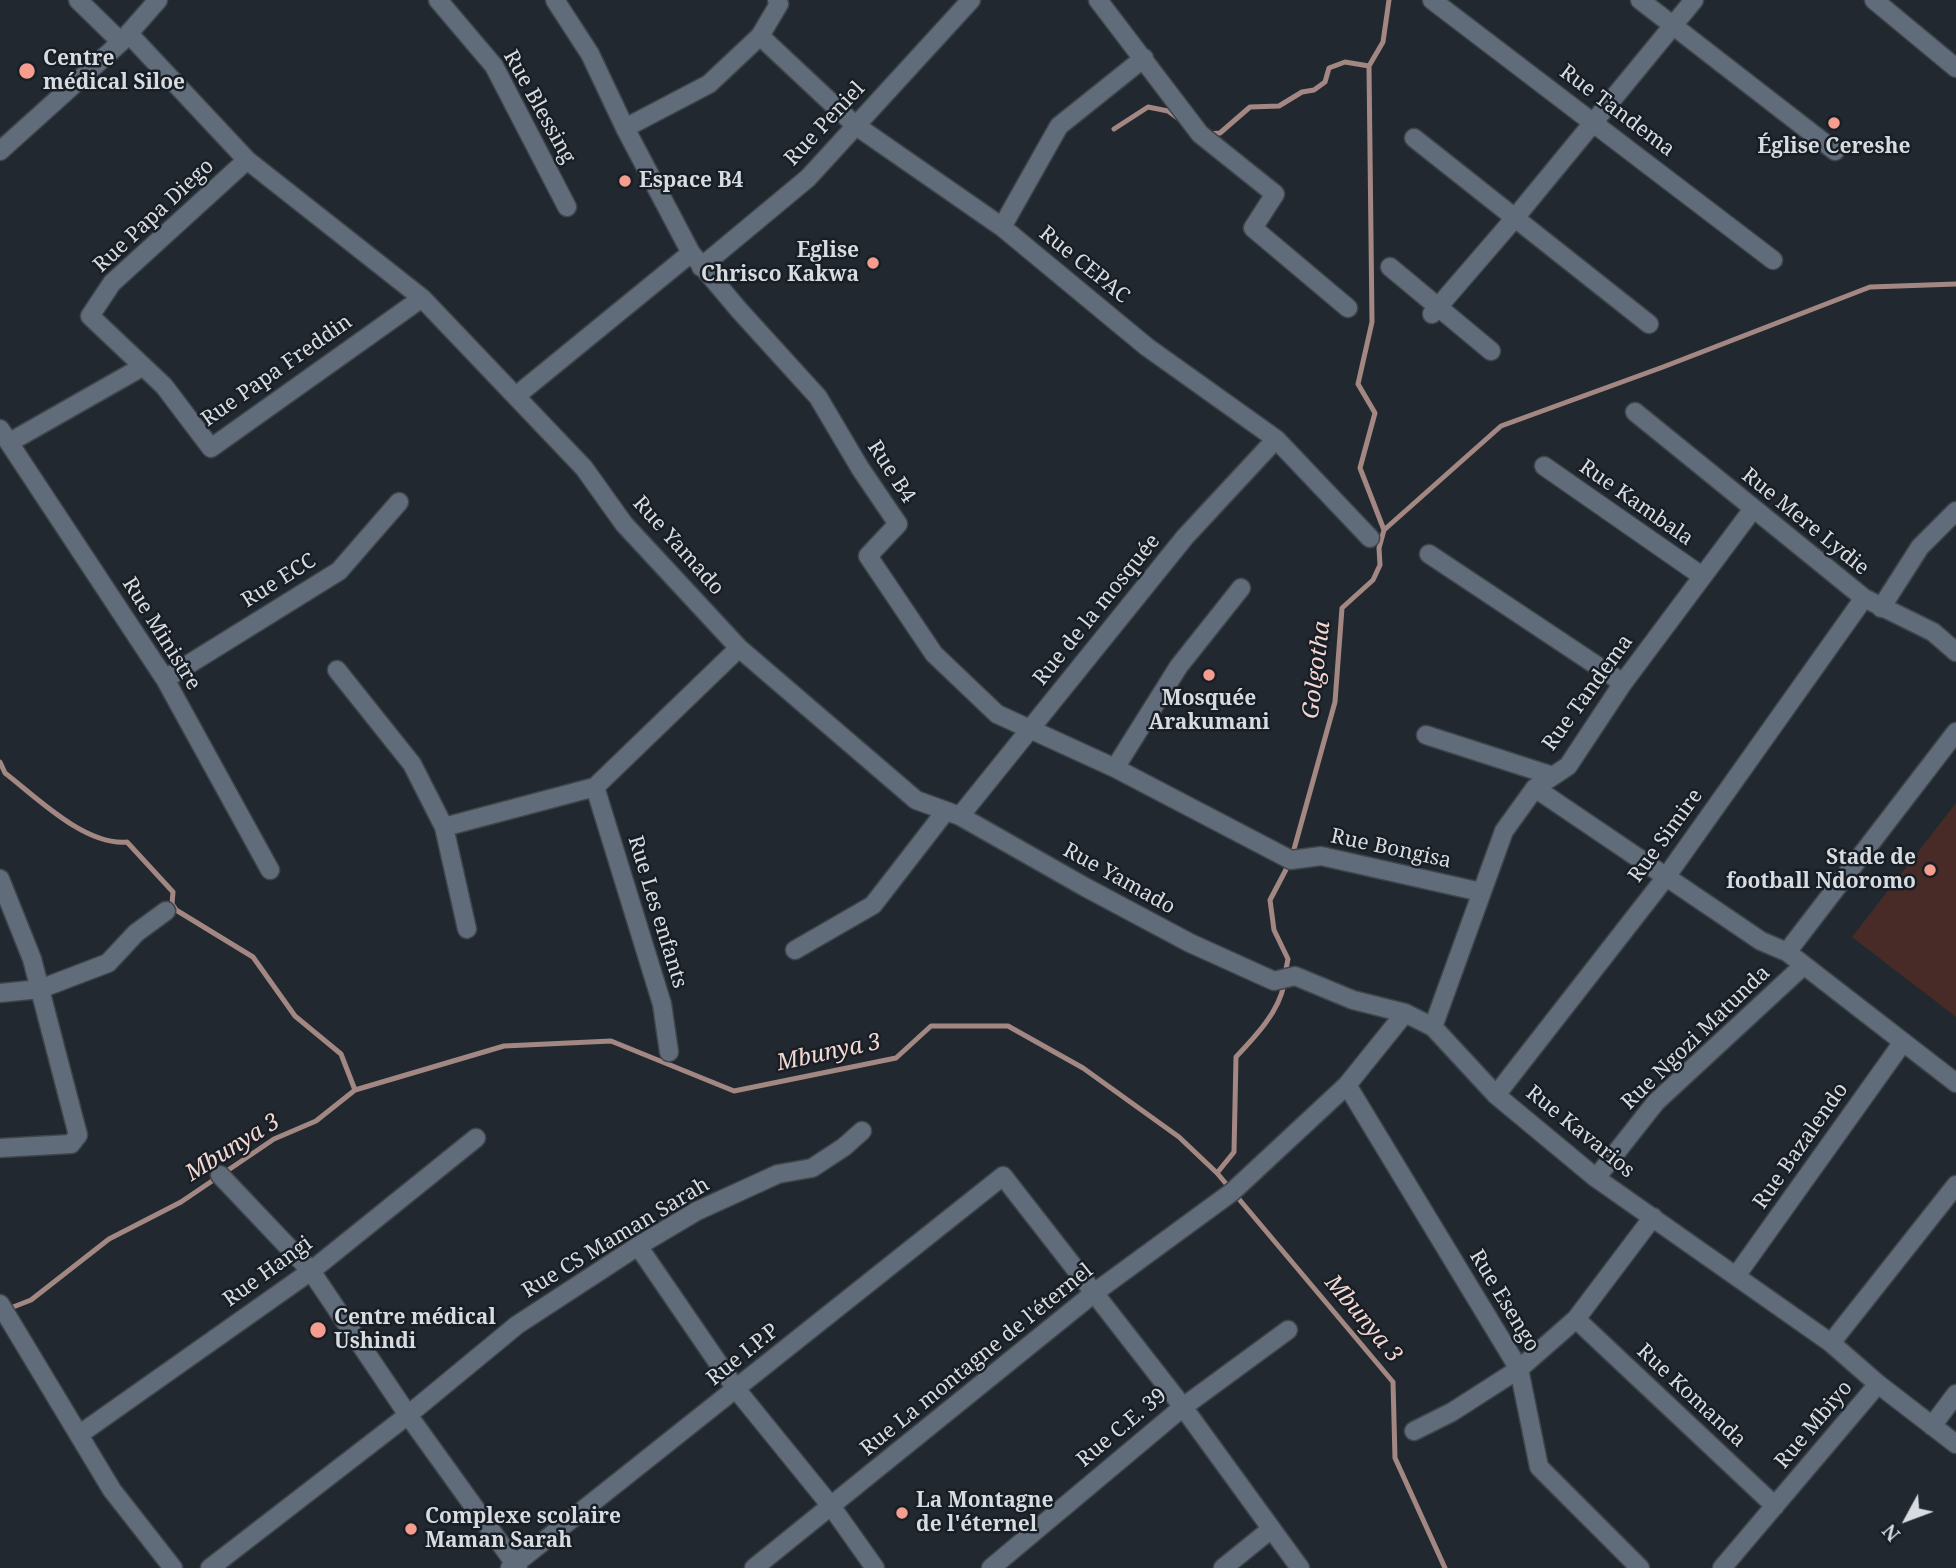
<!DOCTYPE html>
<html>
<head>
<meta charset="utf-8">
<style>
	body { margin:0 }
	#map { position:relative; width:1956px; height:1568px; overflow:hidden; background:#22282f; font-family:"Noto Serif",serif }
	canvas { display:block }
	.north { position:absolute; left:1872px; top:1484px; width:70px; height:70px; -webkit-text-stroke:5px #181e25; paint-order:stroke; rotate:229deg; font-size:19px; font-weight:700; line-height:28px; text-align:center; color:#d8dce1 }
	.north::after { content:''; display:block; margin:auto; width:24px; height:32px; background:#d8dce1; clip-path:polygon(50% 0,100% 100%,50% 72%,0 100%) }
</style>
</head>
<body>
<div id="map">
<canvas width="1956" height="1568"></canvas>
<div class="north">N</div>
</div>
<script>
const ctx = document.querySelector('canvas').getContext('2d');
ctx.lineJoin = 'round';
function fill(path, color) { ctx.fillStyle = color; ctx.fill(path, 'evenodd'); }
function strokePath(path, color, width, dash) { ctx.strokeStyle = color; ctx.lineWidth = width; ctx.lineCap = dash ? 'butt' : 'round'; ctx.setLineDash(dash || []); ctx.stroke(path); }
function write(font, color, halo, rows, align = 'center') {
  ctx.font = font + ' "Noto Serif",serif'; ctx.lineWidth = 5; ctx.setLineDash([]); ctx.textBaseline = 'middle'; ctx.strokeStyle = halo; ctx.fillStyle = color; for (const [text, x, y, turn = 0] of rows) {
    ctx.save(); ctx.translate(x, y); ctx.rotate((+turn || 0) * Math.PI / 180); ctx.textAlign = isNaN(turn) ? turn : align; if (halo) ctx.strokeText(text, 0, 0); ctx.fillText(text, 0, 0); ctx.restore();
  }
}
fill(new Path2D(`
	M1956 803V1017L1852 937Z`), '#482b26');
strokePath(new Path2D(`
	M1114 129 1148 107 1168 111 1179 119
	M1208 134 1220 133 1250 107 1279 106 1302 92 1314 90 1325 82 1329 68 1345 62 1369 66
	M1384 530 1501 426 1663 367 1870 287 1956 284
	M0 762 5 773C36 797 85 846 127 842L173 892 172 904 176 910 253 957 295 1016 341 1054 355 1090
	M1285 974 1288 959 1274 930 1270 900 1291 860 1335 702 1342 608 1373 580 1380 565 1379 548 1384 530 1360 468 1375 413 1358 384 1372 322 1369 66 1383 42 1389 0
	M1217 1173 1234 1152 1236 1057C1255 1037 1279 1012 1284 984
	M8 1309 31 1300 109 1239 181 1202 274 1139 316 1121 355 1090 504 1046 611 1041 734 1091 896 1058 931 1026H1008L1083 1068 1179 1137 1217 1173 1393 1382 1395 1458 1445 1568`), '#a38782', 5);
const minor = new Path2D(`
	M78 0 121 42
	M438 0 494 66 567 207
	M555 0 590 54 625 128 691 253 739 310 818 397 860 468 898 524 868 556 934 654 997 714 1115 768 1291 860 1321 856 1481 892
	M1098 0 1200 134 1275 194 1253 228 1348 308
	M1432 0 1773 260
	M1640 0 1835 151
	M1874 0 1956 68
	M129 34 247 160 422 298 584 468 624 524 739 648 916 800 960 816 1085 887 1190 943 1274 981 1295 976 1353 1000 1405 1013 1433 1027 1496 1095 1596 1178 1831 1343
	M760 36 855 125 1002 227 1147 347 1276 439 1370 538
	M625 128 709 84 760 36 779 4 777 0
	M1414 138 1649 324
	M0 151 121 42 158 0
	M247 160 112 283 90 316 164 386 211 448 422 298
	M1002 227 1059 126 1144 58
	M701 267 808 178 971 0
	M1390 267 1491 351
	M1432 314 1514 219 1694 0
	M516 396 691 253
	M1635 412 1864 598 1933 632 1956 652
	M0 429 165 679 270 870
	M10 442 142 367
	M1544 466 1702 576
	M1429 554 1623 683
	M1881 608 1920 547 1956 511
	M337 670 412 764 444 827 467 929
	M165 679 339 571 399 502
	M1426 735 1553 776
	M1115 768 1179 666 1241 588
	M595 787 662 1004 669 1052
	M1535 788 1761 941 1787 952 1956 1083
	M960 816 1185 537 1276 439
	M444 827 595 787 739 648
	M0 879 32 959 78 1135 71 1144 0 1148
	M795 950 873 905 945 812
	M1787 952 1956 732
	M0 993 40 989 108 963 136 933 166 911
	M1433 1027 1504 831 1535 788 1568 766 1623 683 1753 509
	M1347 1085 1519 1369 1539 1467 1640 1568
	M1496 1095 1666 877 1864 598
	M220 1175 311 1271 408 1415 518 1568
	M1596 1178 1656 1102 1804 965
	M638 1246 736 1389 831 1506 875 1568
	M1736 1276 1903 1042
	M0 1304 112 1490 173 1568
	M1576 1319 1775 1506
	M1878 1384 1956 1444
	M1932 1426 1956 1394
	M1414 1431 1452 1412 1519 1369 1576 1319 1653 1217
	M80 1434 311 1271 476 1138
	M210 1568 408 1415 517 1325 638 1246 697 1211 778 1174 812 1168 844 1147 862 1131
	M510 1568 1003 1176 1183 1407 1300 1568
	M754 1568 1094 1293 1232 1192 1347 1085 1405 1013
	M991 1568 1183 1407 1288 1330
	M1223 1568 1270 1530
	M1722 1568 1878 1384 1831 1343 1956 1185`);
strokePath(minor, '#3f454b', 21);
strokePath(minor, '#616c7a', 18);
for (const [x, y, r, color] of [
	[27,71,9,"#f59d8e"],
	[1834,123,7,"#f59d8e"],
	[625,181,7,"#f59d8e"],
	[873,263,7,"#f59d8e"],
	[1209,675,7,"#f59d8e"],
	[1930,870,7,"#f59d8e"],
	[318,1330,9,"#f59d8e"],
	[902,1513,7,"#f59d8e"],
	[411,1529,7,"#f59d8e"]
]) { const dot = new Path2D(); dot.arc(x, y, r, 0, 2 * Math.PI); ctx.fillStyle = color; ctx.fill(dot); strokePath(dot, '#181e25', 2.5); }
write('bold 21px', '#d8dce1', '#181e25', [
	["Centre",43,59],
	["médical Siloe",43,83],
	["Église Cereshe",1834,147,"center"],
	["Espace B4",639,181],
	["Eglise",859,251,"right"],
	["Chrisco Kakwa",859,275,"right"],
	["Mosquée",1209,699,"center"],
	["Arakumani",1209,723,"center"],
	["Stade de",1916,858,"right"],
	["football Ndoromo",1916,882,"right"],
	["Centre médical",334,1318],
	["Ushindi",334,1342],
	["La Montagne",916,1501],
	["de l'éternel",916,1525],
	["Complexe scolaire",425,1517],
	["Maman Sarah",425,1541]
], 'left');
write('21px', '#d8dce1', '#181e25', [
	["Rue Blessing",539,107,61],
	["Rue Tandema",1617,111,37],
	["Rue Peniel",825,124,-47],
	["Rue Papa Diego",154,216,-43],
	["Rue CEPAC",1084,265,39],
	["Rue Papa Freddin",277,371,-35],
	["Rue B4",891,472,57],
	["Rue Kambala",1636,503,35],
	["Rue Mere Lydie",1805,522,39],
	["Rue Yamado",678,546,48],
	["Rue ECC",279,581,-32],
	["Rue de la mosquée",1097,610,-51],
	["Rue Ministre",161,634,58],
	["Rue Tandema",1588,693,-54],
	["Rue Simire",1666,836,-54],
	["Rue Bongisa",1391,849,12],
	["Rue Yamado",1119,879,29],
	["Rue Les enfants",657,912,73],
	["Rue Ngozi Matunda",1696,1038,-44],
	["Rue Kavarios",1580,1132,39],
	["Rue Bazalendo",1801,1146,-55],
	["Rue CS Maman Sarah",616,1238,-31],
	["Rue Hangi",268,1272,-36],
	["Rue Esengo",1504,1301,59],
	["Rue I.P.P",743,1355,-39],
	["Rue La montagne de l'éternel",977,1360,-39],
	["Rue Komanda",1691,1396,43],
	["Rue Mbiyo",1814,1425,-50],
	["Rue C.E. 39",1122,1428,-40]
]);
write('italic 23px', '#f5d7d1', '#181e25', [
	["Golgotha",1317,670,-83],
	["Mbunya 3",829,1053,-12],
	["Mbunya 3",233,1148,-32],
	["Mbunya 3",1363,1319,50]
]);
</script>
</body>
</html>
